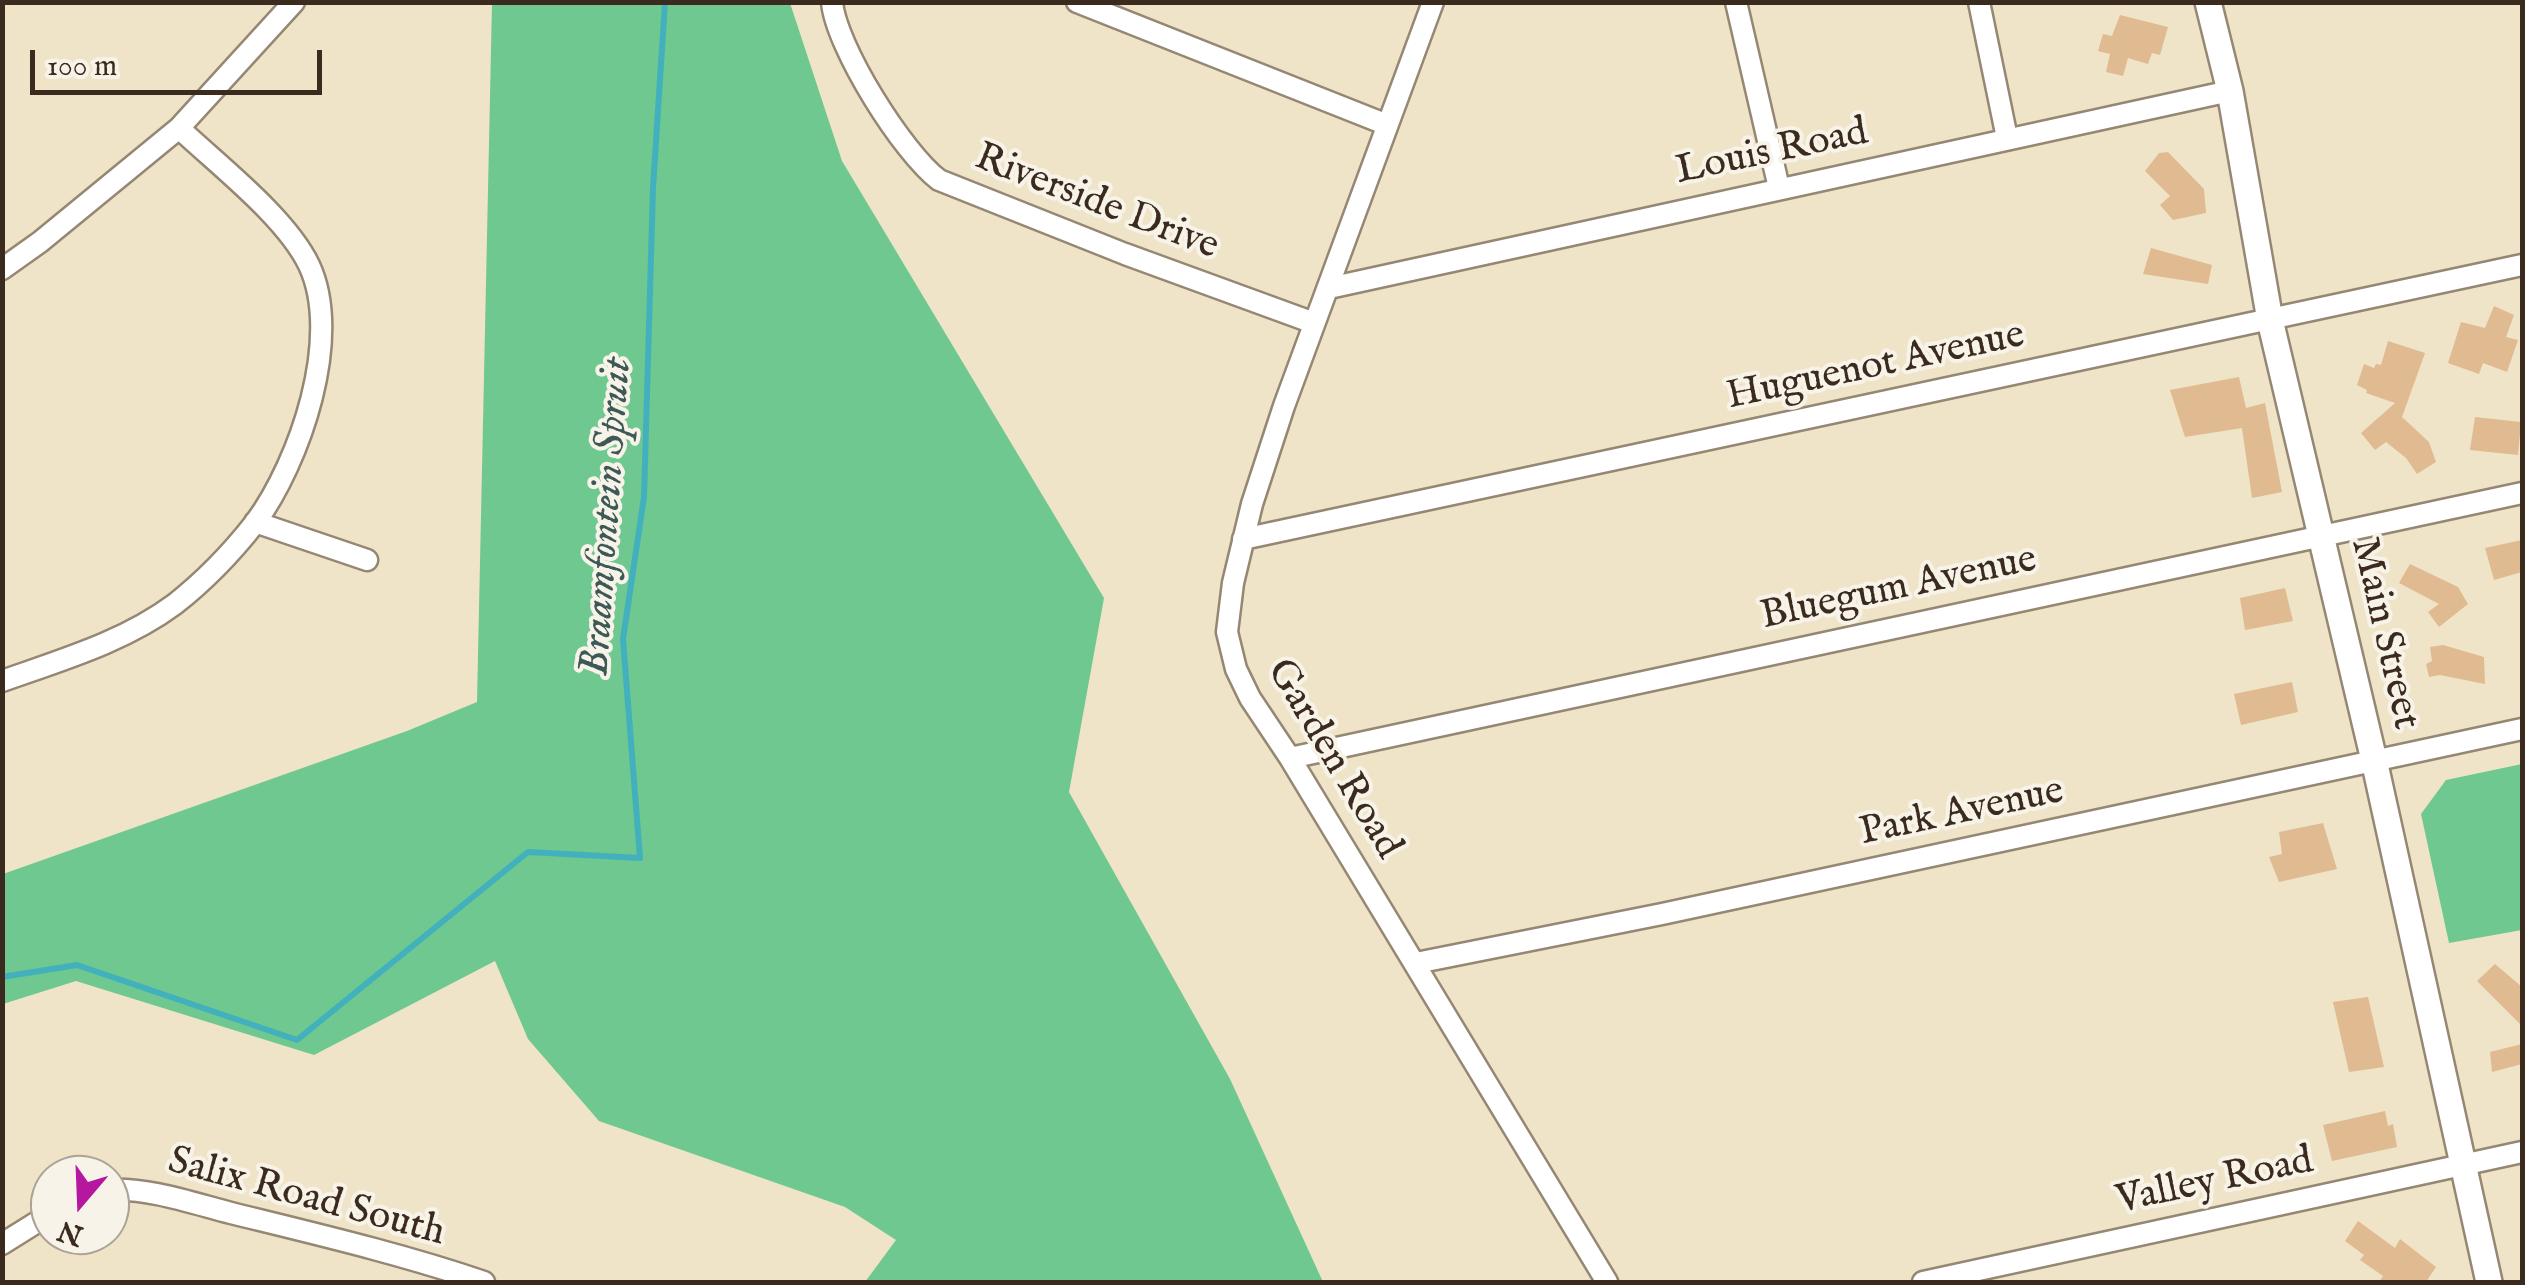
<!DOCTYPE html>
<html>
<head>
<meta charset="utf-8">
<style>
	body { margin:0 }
	#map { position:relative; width:2525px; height:1285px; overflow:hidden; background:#efe4c8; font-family:"IM FELL English",serif }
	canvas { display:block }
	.frame { position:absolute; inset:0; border:5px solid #3b2a1e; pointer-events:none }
	.north { position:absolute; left:30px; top:1155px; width:100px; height:100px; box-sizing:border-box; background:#f7f3e8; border:2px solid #aca397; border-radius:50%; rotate:199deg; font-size:28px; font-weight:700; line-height:40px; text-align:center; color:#3b2a1e }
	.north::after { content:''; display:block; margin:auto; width:35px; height:45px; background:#b5179e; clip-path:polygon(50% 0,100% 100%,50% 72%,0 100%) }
	.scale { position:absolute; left:30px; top:50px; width:292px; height:45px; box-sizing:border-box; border:5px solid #3b2a1e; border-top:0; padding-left:12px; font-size:30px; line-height:35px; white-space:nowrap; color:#3b2a1e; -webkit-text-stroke:8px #f7f3e8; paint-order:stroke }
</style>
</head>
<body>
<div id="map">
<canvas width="2525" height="1285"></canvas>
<div class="frame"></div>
<div class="north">N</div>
<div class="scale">100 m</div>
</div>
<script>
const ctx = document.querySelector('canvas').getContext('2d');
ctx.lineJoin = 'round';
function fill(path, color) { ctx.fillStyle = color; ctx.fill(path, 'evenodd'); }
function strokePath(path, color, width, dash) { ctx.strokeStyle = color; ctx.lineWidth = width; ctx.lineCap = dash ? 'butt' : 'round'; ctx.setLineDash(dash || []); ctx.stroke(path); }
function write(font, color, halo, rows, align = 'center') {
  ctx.font = font + ' "IM FELL English",serif'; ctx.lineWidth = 8; ctx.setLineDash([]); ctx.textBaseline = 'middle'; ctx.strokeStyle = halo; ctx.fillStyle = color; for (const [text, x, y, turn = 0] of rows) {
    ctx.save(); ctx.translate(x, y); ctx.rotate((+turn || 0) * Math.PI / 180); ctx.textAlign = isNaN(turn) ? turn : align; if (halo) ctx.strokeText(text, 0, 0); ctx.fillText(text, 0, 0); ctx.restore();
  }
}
fill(new Path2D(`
	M492 3H790L842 161 1104 598 1069 792 1230 1079 1323 1282H865L896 1240 845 1207 599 1121 528 1039 495 961 314 1055 76 981 3 1004V874L407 731 477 702Z
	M2522 764V930L2449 943 2421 814 2446 780Z`), '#6fc88f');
strokePath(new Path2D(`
	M2 977 77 965 297 1040 528 852 640 858 623 639 644 497 653 188 665 2`), '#42b1bd', 6);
fill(new Path2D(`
	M2120 15 2168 27 2160 55 2152 53 2148 64 2128 58 2123 76 2106 72 2110 54 2098 51 2103 34 2112 36Z
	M2168 152 2204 189 2206 213 2173 220 2160 205 2170 196 2145 171 2159 153Z
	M2151 248 2212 265 2208 284 2143 274Z
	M2494 306 2514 315 2506 337 2518 340 2507 372 2483 363 2479 374 2448 363 2461 322 2485 328Z
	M2388 341 2425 353 2402 417 2429 442 2436 462 2417 474 2406 458 2386 442 2375 450 2361 433 2395 403 2366 393 2367 390 2357 385 2364 364 2374 368 2376 364 2381 365Z
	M2239 377 2246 408 2265 403 2282 492 2252 498 2242 428 2185 437 2170 390Z
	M2475 417 2521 422 2518 455 2470 450Z
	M2522 540V572L2494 580 2485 548Z
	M2410 564 2458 587 2468 604 2439 627 2428 612 2439 604 2399 583Z
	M2285 588 2293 621 2245 630 2240 598Z
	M2443 645 2484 657 2485 684 2440 675 2429 677 2426 664 2432 661 2430 647Z
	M2292 682 2298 712 2241 725 2234 694Z
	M2323 823 2337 869 2279 882 2269 857 2282 854 2279 832Z
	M2495 964 2522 987V1026L2477 981Z
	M2368 997 2384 1067 2349 1072 2333 1002Z
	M2522 1044V1064L2492 1072 2490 1052Z
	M2385 1111 2388 1126 2393 1124 2397 1147 2332 1161 2323 1125Z
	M2358 1221 2395 1248 2400 1239 2436 1267 2426 1282H2379L2383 1276 2360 1260 2364 1255 2345 1241Z`), '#e0ba91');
const minor = new Path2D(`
	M832 2C836 47 903 153 939 180L1125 254 1314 323
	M1077 2 1385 124
	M1433 2 1284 406 1252 504 1233 583 1227 632 1236 669 1250 698 1290 758 1607 1282
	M1736 2 1779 188
	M1979 2 2007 138
	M2 269 40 242 179 128 294 2
	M1329 288 2230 91
	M255 522 367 560
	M1243 539 2522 265
	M2 681C61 660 124 642 175 604 203 582 233 551 255 523 300 462 343 337 309 265 286 217 218 165 179 128
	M1290 758 2522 493
	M1416 963 1662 914 2522 729
	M110 1190C150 1188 192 1203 231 1213 316 1234 402 1254 484 1282
	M2 1244 50 1214
	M1923 1282 2522 1152`);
const tertiary = new Path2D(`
	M2208 2 2230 91 2270 320 2374 760 2489 1282`);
strokePath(minor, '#958773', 25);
strokePath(tertiary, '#958773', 30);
strokePath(minor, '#fff', 20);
strokePath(tertiary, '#fff', 25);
write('40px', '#3b2a1e', '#f7f3e8', [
	["Louis Road",1772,154,-12],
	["Riverside Drive",1096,204,21],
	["Huguenot Avenue",1876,368,-12],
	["Bluegum Avenue",1899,590,-12],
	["Main Street",2383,634,77],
	["Garden Road",1332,760,59],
	["Park Avenue",1962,814,-12],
	["Valley Road",2215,1183,-12],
	["Salix Road South",306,1199,15]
]);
write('italic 42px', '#3d5956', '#f7f3e8', [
	["Braamfontein Spruit",609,517,-86]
]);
</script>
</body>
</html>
